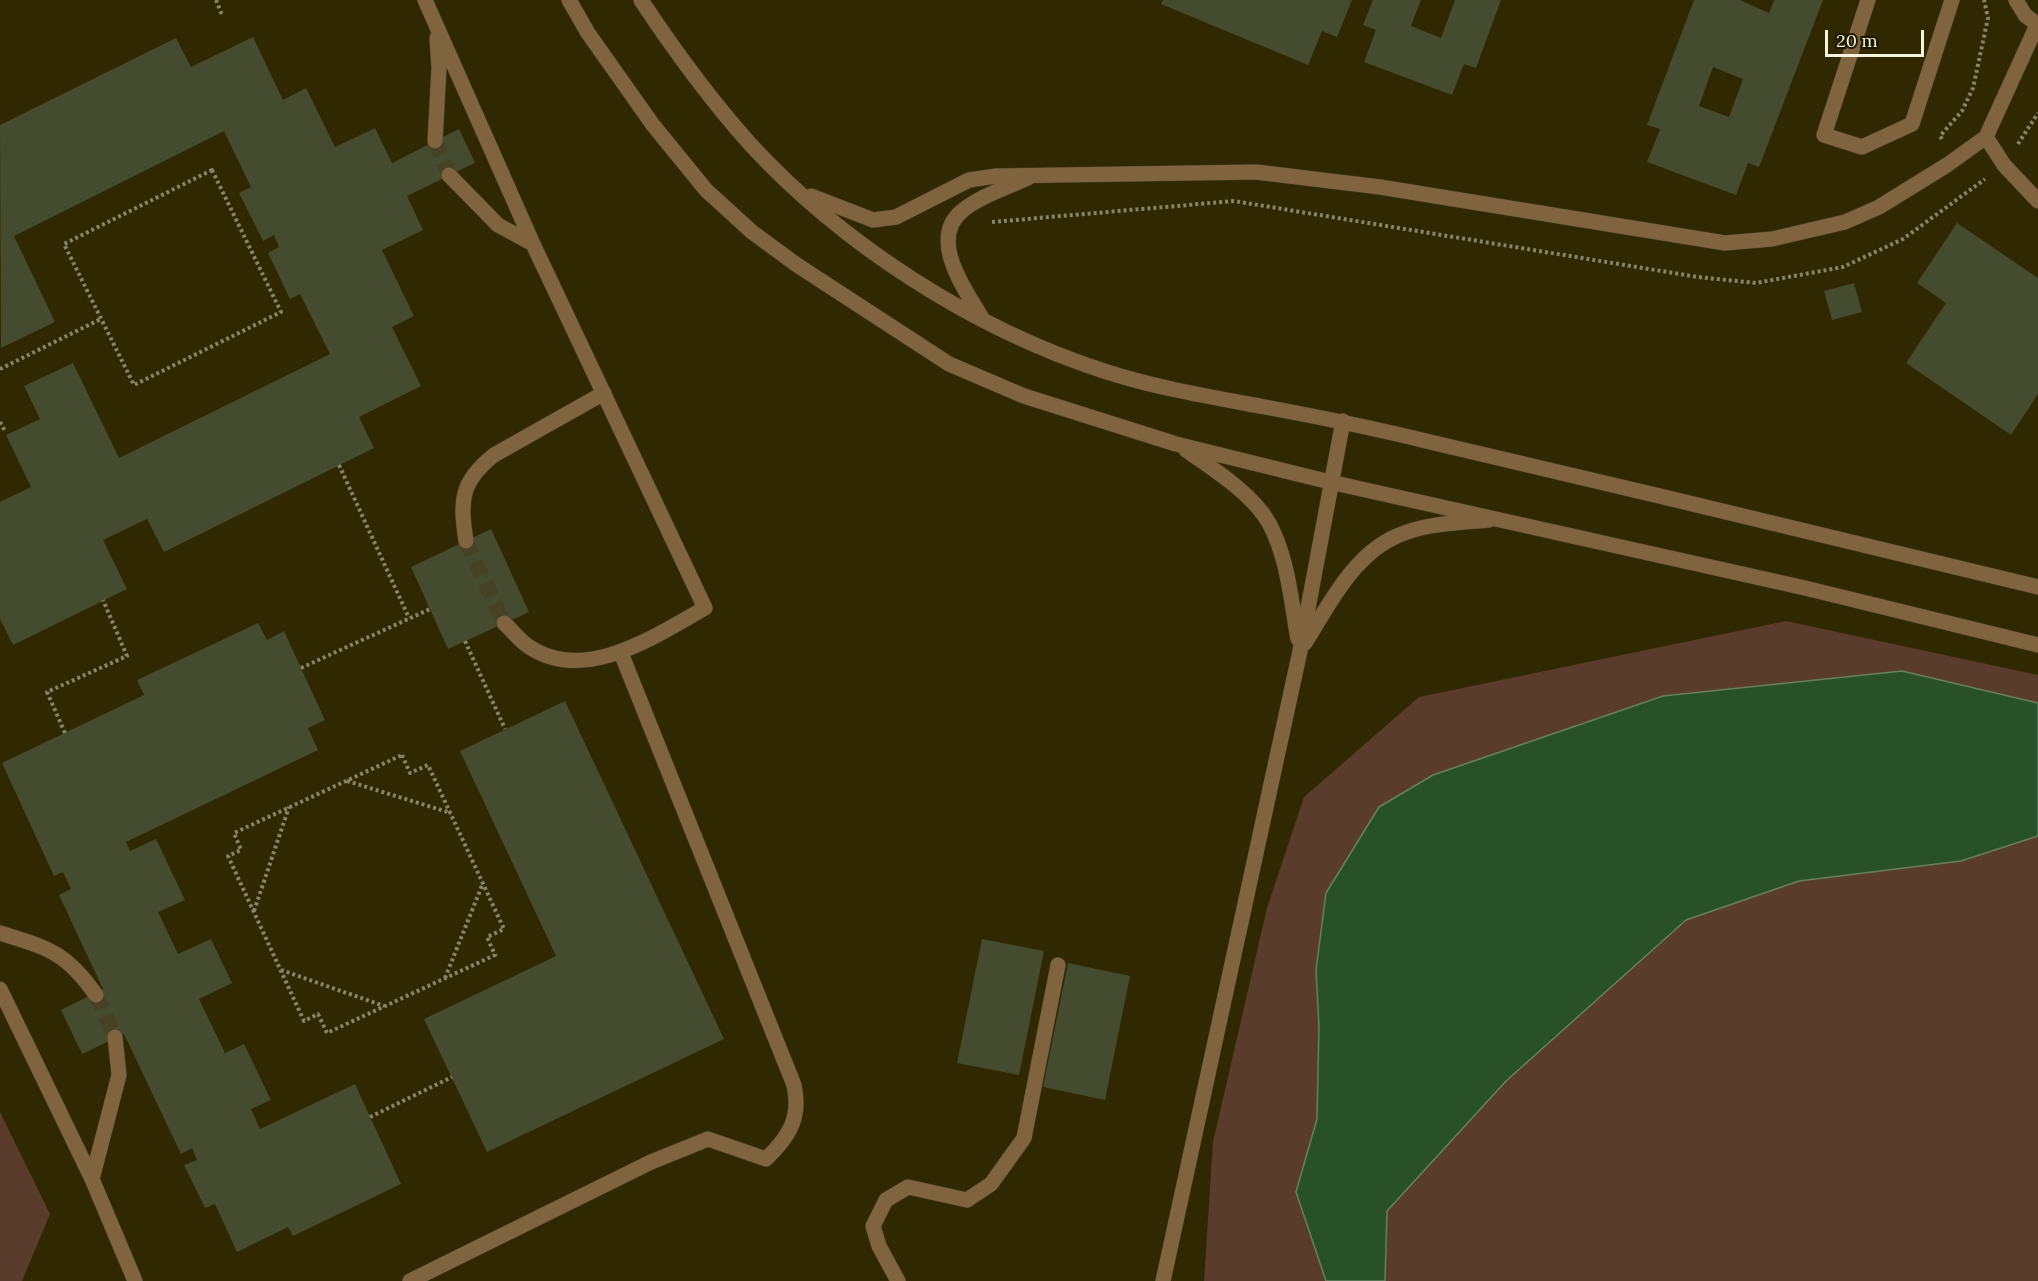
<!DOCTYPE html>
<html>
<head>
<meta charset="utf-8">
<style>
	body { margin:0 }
	#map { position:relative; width:2038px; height:1281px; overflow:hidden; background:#282205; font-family:Lora,serif }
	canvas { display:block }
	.scale { position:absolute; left:1825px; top:30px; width:99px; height:27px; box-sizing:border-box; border:3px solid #f6f2e1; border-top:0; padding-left:8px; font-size:18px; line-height:21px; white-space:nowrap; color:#f6f2e1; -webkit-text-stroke:4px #1f1800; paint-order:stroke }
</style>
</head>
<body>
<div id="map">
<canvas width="2038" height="1281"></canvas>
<div class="scale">20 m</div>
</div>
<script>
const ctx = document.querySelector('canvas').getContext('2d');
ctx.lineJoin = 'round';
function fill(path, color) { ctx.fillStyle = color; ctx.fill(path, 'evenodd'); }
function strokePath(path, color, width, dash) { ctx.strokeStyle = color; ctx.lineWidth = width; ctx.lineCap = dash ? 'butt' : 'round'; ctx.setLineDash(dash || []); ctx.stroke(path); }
fill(new Path2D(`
	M0 0H2038V1281H0Z`), '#302801');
fill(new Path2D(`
	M1786 621 2038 675V1281H1204L1213 1142 1267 908 1304 797 1419 697Z
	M0 1112 50 1214 22 1281H0Z`), '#5a3c2c');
const water = new Path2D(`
	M1902 671 2038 703V836L1961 861 1799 881 1686 920 1506 1081 1387 1211 1385 1281H1326L1296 1192 1317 1119 1319 1026 1316 970 1326 893 1379 807 1433 775 1663 696Z`);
fill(water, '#295129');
strokePath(water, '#668160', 1.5);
fill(new Path2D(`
	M1163 0H1352L1337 37 1322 31 1308 65 1161 4Z
	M1373 0H1421L1411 26 1441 38 1455 0H1501L1476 68 1464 64 1452 95 1364 62 1376 30 1363 25Z
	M1694 0H1740L1769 13 1774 0H1823L1759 167 1748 163 1736 195 1647 162 1660 129 1647 125ZM1713 67 1743 79 1729 117 1699 106Z
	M253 37 283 100 306 88 335 147 375 128 392 163 459 129 475 163 407 196 423 230 382 250 414 316 392 327 421 386 359 417 374 448 164 552 147 519 103 540 127 589 13 645 0 619V502L31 487 6 435 40 419 24 386 73 363 119 458 330 354 300 294 290 299 268 253 279 247 274 235 263 241 239 193 251 187 224 131 14 236 55 322 1 348 0 125 176 38 191 67Z
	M1957 223 2038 278V394L2011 435 1906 363 1946 303 1917 283Z
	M1854 283 1862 312 1832 320 1824 291Z
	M491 529 529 612 448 649 411 567Z
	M258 623 267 640 284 631 301 668 325 720 308 728 318 750 126 842 130 851 156 839 185 900 158 912 178 954 211 939 232 983 199 999 225 1053 244 1044 271 1100 251 1109 260 1129 355 1084 401 1184 293 1236 288 1227 237 1252 215 1204 205 1208 184 1165 197 1160 192 1148 181 1154 124 1034 82 1054 61 1010 103 989 59 895 71 889 63 872 54 876 2 763 144 695 137 680Z
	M565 701 724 1039 487 1152 424 1019 556 956 460 751Z
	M982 939 1044 951 1019 1075 957 1063Z
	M1068 963 1130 976 1105 1100 1043 1087Z`), '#444b2f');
strokePath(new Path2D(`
	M435 141 449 175
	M466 541 504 623
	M96 995 115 1037`), '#474126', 15, [15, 8]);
const minor = new Path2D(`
	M425 0 533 244 705 608C655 636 584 685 528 646 519 640 512 630 504 623
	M569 0 588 33 653 125 706 190 752 232 797 265 949 364 1024 396 1176 444 1330 482 1805 588 2038 645
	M641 0C674 50 710 99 750 144 843 245 974 329 1104 371 1156 388 1211 397 1265 407 1319 417 1373 428 1426 441 1630 489 1835 537 2038 587
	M1868 0 1824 135 1862 147 1912 124 1952 0
	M2016 0 2025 15 2038 25
	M1986 137 2004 165 2038 201
	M435 141 439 68 437 38
	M449 175 498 225 533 244
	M811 196 873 220 896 217 969 180 996 176 1256 172 1380 187 1725 243 1772 239 1845 222 1879 207 1947 165 1986 137 2037 25
	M983 320C967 292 927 240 962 211 980 196 1006 188 1028 178
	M1186 450C1212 468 1253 494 1269 523 1288 558 1291 601 1298 639
	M466 541C460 501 460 482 494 455L604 393
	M1305 643C1329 605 1353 555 1397 536 1425 523 1459 523 1489 520
	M0 933C48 948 66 952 96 995
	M0 989 92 1179 135 1281
	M92 1179 119 1075 115 1037
	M410 1281 651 1162 708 1139 766 1159C790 1136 801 1117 794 1085L621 653
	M898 1281 879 1246 873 1226 886 1200 908 1187 967 1200 991 1184 1024 1138 1058 965
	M1163 1281 1300 651 1343 421`);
strokePath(minor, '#453f24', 16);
strokePath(new Path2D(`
	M216 0 222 15
	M1942 139 1940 136 1962 111 1973 88 1988 18 1984 0
	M2018 144 2038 113
	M212 170 281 312 134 385 64 244Z
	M992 222 1234 201 1698 277 1756 283 1843 267 1903 239 1985 179
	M0 369 101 319
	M0 422 5 431
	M339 465 409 618
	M465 641 505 729
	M301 668 430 609
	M65 733 47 692 127 656 103 600
	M402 755 410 773 428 765 504 929 487 937 495 955 327 1033 318 1014 304 1021 228 856 241 850 234 833Z
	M347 781 451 813
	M254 911 289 807
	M281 970 384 1006
	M445 978 483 883
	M370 1117 452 1077`), '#88836c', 4, [3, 3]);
strokePath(minor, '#806440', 15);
</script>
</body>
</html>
